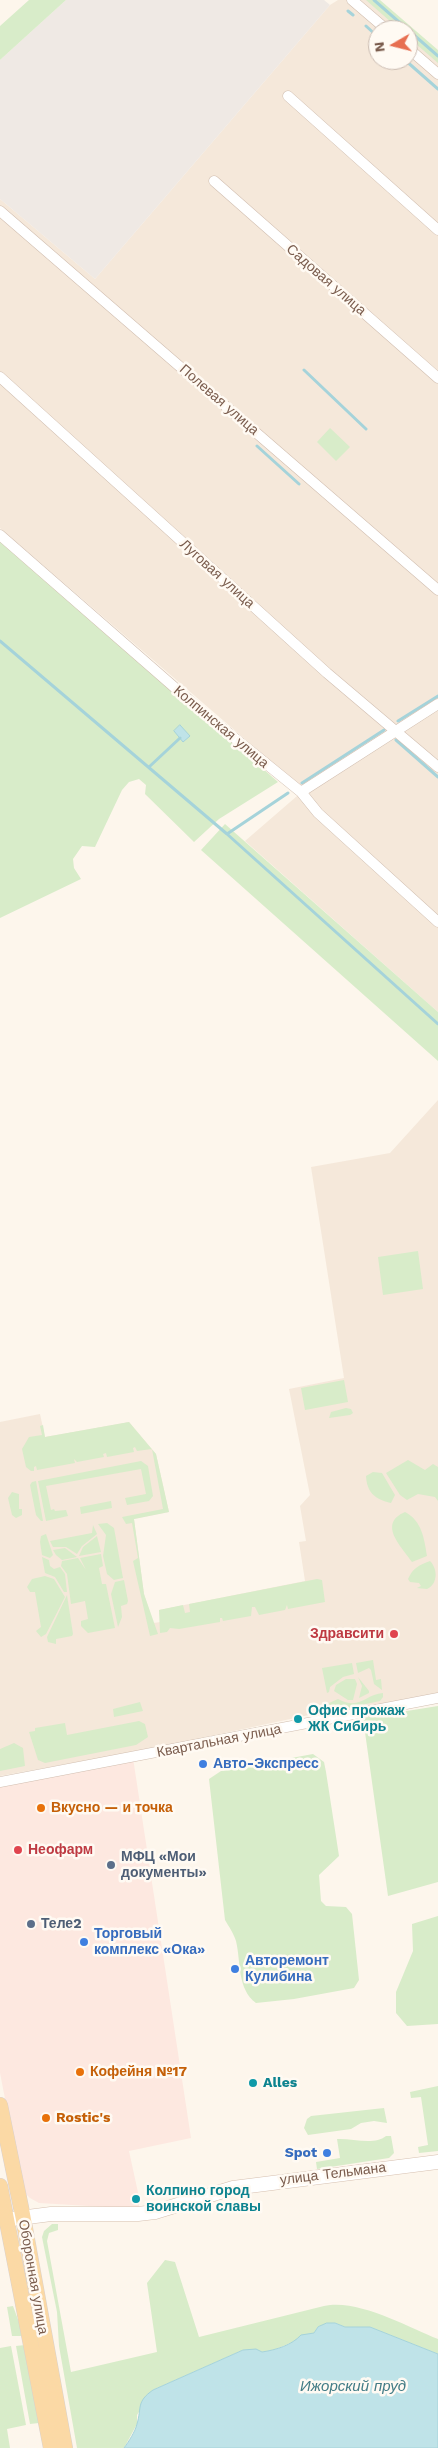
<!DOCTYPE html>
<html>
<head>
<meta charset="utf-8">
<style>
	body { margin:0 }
	#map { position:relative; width:438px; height:2448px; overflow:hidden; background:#fdf6ec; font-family:"Work Sans",sans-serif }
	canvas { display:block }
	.north { position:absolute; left:368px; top:20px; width:50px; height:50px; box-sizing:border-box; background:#fffaf3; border:1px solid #cabbb1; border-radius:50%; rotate:262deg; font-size:14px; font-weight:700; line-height:20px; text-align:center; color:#7a5c4d }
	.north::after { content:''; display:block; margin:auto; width:18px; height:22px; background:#e76f51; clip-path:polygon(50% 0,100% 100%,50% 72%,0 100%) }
</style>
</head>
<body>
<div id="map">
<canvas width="438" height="2448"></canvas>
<div class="north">N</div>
</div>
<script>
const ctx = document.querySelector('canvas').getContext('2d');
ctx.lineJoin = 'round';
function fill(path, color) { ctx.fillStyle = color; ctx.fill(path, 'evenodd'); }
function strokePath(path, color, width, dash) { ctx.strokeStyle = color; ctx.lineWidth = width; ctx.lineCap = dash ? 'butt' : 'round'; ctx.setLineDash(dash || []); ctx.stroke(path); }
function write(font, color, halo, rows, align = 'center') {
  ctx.font = font + ' "Work Sans",sans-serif'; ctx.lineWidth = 5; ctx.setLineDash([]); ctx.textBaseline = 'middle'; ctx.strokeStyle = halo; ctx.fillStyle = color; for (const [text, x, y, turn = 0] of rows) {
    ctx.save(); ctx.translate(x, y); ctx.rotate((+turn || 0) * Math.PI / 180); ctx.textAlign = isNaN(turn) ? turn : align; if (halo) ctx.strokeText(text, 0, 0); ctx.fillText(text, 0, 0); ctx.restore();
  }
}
fill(new Path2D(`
	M338 0H379L438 51V1012L245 841 304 790 0 528V199L95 279 330 5ZM378 30H408V60H378Z
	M438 1100V1698L333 1714 328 1711 154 1748 0 1776V1422L40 1414 45 1437 129 1422 156 1454 169 1512 134 1519 144 1594 153 1623 161 1622 159 1610 305 1581 299 1542 306 1541 300 1506 310 1495 289 1389 344 1378 311 1167 390 1153Z`), '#f5e8da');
fill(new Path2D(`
	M133 1758 191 2138 129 2151 139 2197V2209L39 2203 30 2198 23 2191 0 2073V1784Z`), '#fde8e0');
fill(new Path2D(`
	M66 0H324L330 5 95 279 0 199V60Z`), '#efe9e4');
fill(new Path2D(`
	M29 0H66L0 60V26Z
	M366 0H380L438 50V63L408 37V30H400Z
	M330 428 350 447 336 461 317 442Z
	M0 537 278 782 219 819 194 842 145 794 146 785 139 779 129 782 122 790 95 847 82 846 73 859 74 868 81 879 0 918Z
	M225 824 438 1012V1061L201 850Z
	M418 1251 423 1289 383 1295 378 1257Z
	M344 1380 348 1402 305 1410 301 1388Z
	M346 1408 351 1409 353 1413 350 1415 329 1418 331 1412Z
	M129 1422 156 1454 169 1512 134 1519 144 1594 158 1634 150 1636 133 1561 138 1558 132 1523 126 1524 122 1517 163 1509 152 1449 137 1451 135 1447 133 1448 134 1452 107 1457 106 1453 103 1454 104 1457 77 1462 74 1459 75 1463 37 1470 36 1466 34 1467V1471H31L26 1467 22 1449 29 1437 42 1435 40 1426 43 1425 45 1437Z
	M408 1460 425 1470 433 1464 438 1467V1501L435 1497 418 1494 407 1500 400 1495 386 1473Z
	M141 1461 148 1466 153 1496 149 1501 127 1505 125 1498 146 1494 141 1469 46 1486 51 1510 54 1509 55 1511 66 1510 68 1516 46 1521 38 1481Z
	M373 1472 382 1473 395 1495 391 1503C375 1499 367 1493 366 1476Z
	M36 1481 43 1521H41L36 1515 30 1485 32 1482Z
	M12 1492 19 1494V1509H22V1515L16 1518 12 1515 8 1498Z
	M111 1501 112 1508 81 1514 80 1507Z
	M405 1512C422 1521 424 1538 427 1556L412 1562C402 1547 377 1524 405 1512Z
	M107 1523 114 1528 123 1578 114 1580 107 1574 103 1556 106 1535 98 1524Z
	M93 1525 97 1534 82 1546 77 1554 66 1547H53L50 1541 92 1533Z
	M46 1534 53 1555 50 1558 42 1555 40 1542 41 1536Z
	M97 1536 101 1552 79 1556 83 1547Z
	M65 1548 77 1557 62 1560 56 1555 53 1550Z
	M101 1554 103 1566 99 1568 102 1584H106L115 1628 88 1633 81 1626V1621L88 1619 85 1601 71 1604 67 1574 61 1566 62 1561 78 1558 86 1570 80 1558Z
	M42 1557 49 1560 50 1566 54 1569 60 1567 65 1574 67 1592H64L55 1577 45 1573Z
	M430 1561C438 1569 438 1584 427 1589L417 1588 421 1586 419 1583 410 1582 408 1579C413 1568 419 1565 430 1561Z
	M45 1576 54 1579 65 1597 46 1634 41 1637 36 1631 41 1627 35 1592H30L27 1587 32 1579Z
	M317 1579 322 1580 325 1602 288 1609 287 1605 285 1610 259 1615 255 1607H252L251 1616 223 1621 222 1618H220V1622L179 1629 170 1628 167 1632 160 1633 159 1610 183 1605 185 1613 190 1612 189 1604Z
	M124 1580 128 1601 127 1604 121 1606 122 1617 118 1627 111 1594 115 1582Z
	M67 1595 73 1634 72 1636 56 1639V1644L48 1642 47 1637Z
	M373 1660 376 1680 381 1679 382 1690 374 1684 371 1670 369 1668 358 1673 356 1663Z
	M352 1663 354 1674 343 1677 330 1687 329 1692 327 1693 322 1668Z
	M358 1677 369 1691V1693L359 1698 362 1686Z
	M346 1679H355L357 1684 353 1700H348L334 1691 336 1685Z
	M383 1693V1697L380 1701 333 1711 330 1710 329 1703 338 1699C360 1711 365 1694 383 1693Z
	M140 1702 143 1711 114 1717 113 1709Z
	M438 1706V1882L388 1896 363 1718Z
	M139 1721 145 1724 148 1737 136 1745 45 1763 38 1760 29 1732 35 1731V1728L65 1723 67 1735Z
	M14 1743 23 1748 25 1766 0 1771V1749Z
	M313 1754 324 1762 326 1772 339 1856 319 1875 321 1901 326 1906 346 1907 352 1914 359 1980 354 1988 294 1999 256 2003C237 1989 241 1962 236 1941 233 1932 229 1927 225 1920L209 1779 221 1771Z
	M438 1916V2024L407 2026 396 2013V1992L413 1951 412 1924Z
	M438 2086V2151L419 2153 418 2147 428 2145 421 2097 411 2098 410 2092Z
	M384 2108 387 2123 374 2121 361 2123 351 2129 308 2135 304 2128 307 2119 311 2116Z
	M386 2136H391L394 2153 389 2158 317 2169 316 2162 340 2158 337 2139C352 2138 374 2146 386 2136Z
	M52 2224H58V2230L49 2233 47 2241 71 2372 157 2352 147 2283 165 2260 175 2262 199 2337 324 2306C357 2298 408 2327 438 2339V2354L370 2327H345L335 2323 318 2327 314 2333 274 2350 262 2352 243 2350 153 2390 137 2415V2424L124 2448H77L59 2346 57 2312 42 2237 44 2231Z
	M13 2306 23 2333 21 2336H12L7 2307Z
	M25 2345 39 2423 30 2424 16 2346Z
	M11 2346 26 2425 7 2429 10 2448H0V2348Z`), '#d8ecc9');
const water = new Path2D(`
	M180 725 190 736 183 742 174 731Z
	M327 2323H335L345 2327H370L438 2354V2448H124C129 2441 135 2432 137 2424 142 2407 136 2402 153 2390L243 2350 256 2349 262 2352C276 2350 292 2345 301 2335L314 2333 318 2327Z`);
fill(water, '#bfe3e8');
strokePath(water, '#a5d3da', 1);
strokePath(new Path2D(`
	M374 0 438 56
	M348 11 353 15
	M366 26 378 37
	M405 60 438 89
	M304 370 366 429
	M257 446 299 484
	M0 641 227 834 438 1024
	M398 721 438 696
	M396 740 438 777
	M149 767 180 738
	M302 783 384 730
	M227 834 288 793`), '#a5d3da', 3);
const minor = new Path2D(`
	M352 0 387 30
	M408 48 438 74
	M288 96 438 230
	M214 181 438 378
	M0 211 438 590
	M0 377 327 673 438 767
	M0 535 205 714 301 792 318 813 438 922
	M301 792 438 704
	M0 1782 438 1698`);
const secondary = new Path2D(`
	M12 2219 51 2214H138L155 2212 233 2188 438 2162`);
const primary = new Path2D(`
	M0 2105 23 2217 65 2448
	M0 2186 51 2448`);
strokePath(minor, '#d1beb0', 11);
strokePath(secondary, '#d6c0b0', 15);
strokePath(primary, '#dad1cd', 16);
strokePath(minor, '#fff', 10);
strokePath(secondary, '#fff', 14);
strokePath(primary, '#fbd9a5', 15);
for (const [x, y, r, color] of [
	[394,1634,5,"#e0444e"],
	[298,1719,5,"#0f9aa8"],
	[203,1764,5,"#3f7fe0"],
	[41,1808,5,"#e8710a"],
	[18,1850,5,"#e0444e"],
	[111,1865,5,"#5c6f8a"],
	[31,1924,5,"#5c6f8a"],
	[84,1942,5,"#3f7fe0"],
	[235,1969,5,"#3f7fe0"],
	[80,2072,5,"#e8710a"],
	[253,2083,5,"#0f9aa8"],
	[46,2118,5,"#e8710a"],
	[327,2153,5,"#3f7fe0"],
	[136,2199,5,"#0f9aa8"]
]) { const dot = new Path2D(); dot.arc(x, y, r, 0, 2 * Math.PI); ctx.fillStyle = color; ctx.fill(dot); strokePath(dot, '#fffaf3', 2); }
write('14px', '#7a5c4d', '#fffaf3', [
	["Садовая улица",326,280,41],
	["Полевая улица",219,400,41],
	["Луговая улица",217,574,42],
	["Колпинская улица",221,727,40],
	["Квартальная улица",219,1741,-11],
	["улица Тельмана",333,2174,-7],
	["Оборонная улица",33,2277,80]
]);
write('bold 14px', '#be3a42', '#fffaf3', [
	["Здравсити",384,1634],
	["Неофарм",28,1850,"left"]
], 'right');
write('bold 14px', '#0d838f', '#fffaf3', [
	["Офис прожаж",308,1711],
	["ЖК Сибирь",308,1727],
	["Alles",263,2083],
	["Колпино город",146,2191],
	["воинской славы",146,2207]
], 'left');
write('bold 14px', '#366cbe', '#fffaf3', [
	["Авто-Экспресс",213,1764],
	["Торговый",94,1934],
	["комплекс «Ока»",94,1950],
	["Авторемонт",245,1961],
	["Кулибина",245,1977],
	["Spot",317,2153,"right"]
], 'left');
write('bold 14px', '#c56008', '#fffaf3', [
	["Вкусно — и точка",51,1808],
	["Кофейня №17",90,2072],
	["Rostic's",56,2118]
], 'left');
write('bold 14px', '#4e5e75', '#fffaf3', [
	["МФЦ «Мои",121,1857],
	["документы»",121,1873],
	["Теле2",41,1924]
], 'left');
write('italic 15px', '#437c86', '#fffaf3', [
	["Ижорский пруд",353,2387]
]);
</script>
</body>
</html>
